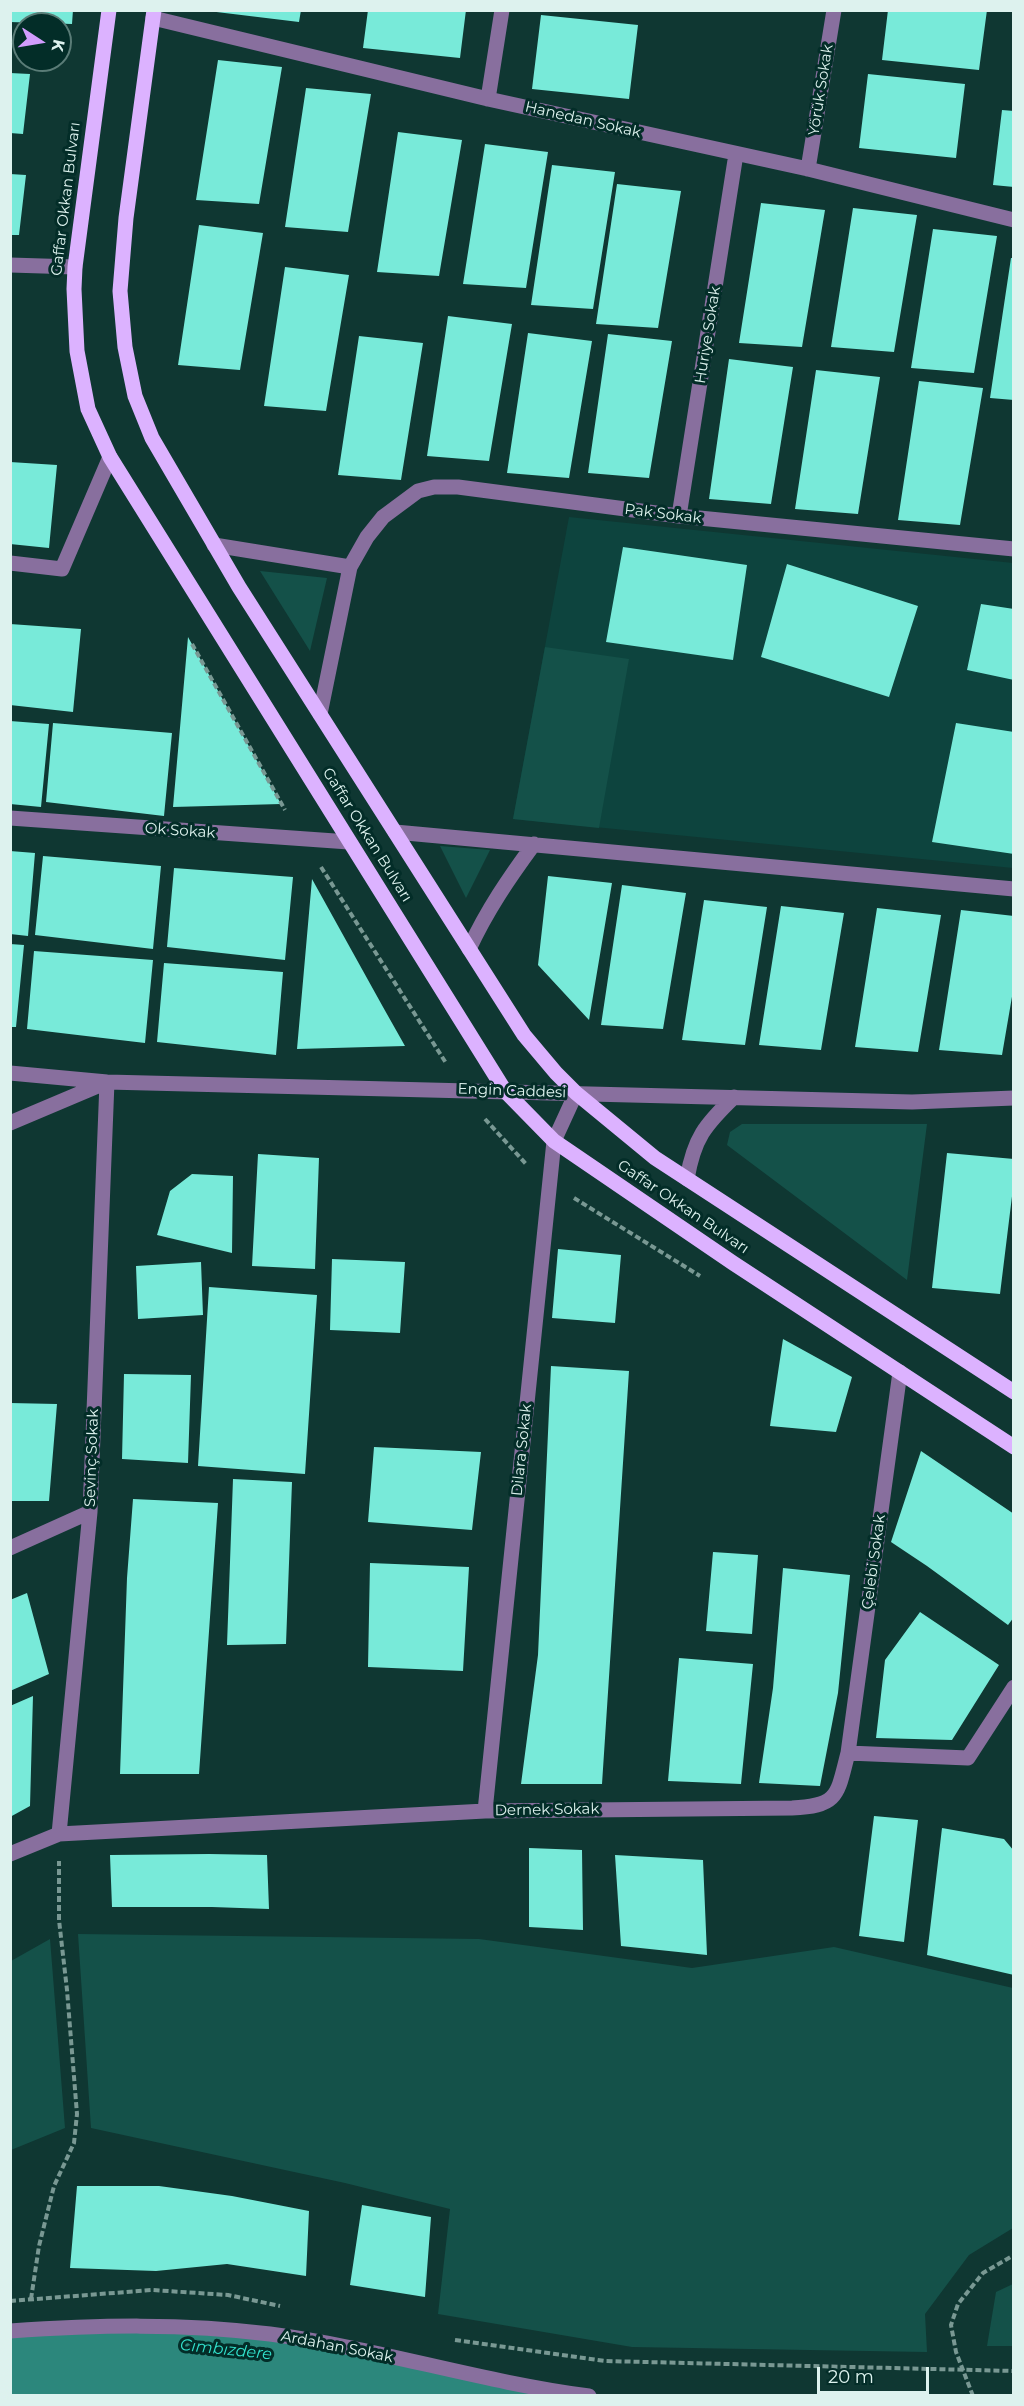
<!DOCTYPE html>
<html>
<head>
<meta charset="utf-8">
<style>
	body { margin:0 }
	#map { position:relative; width:1024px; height:2406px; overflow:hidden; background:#0f3732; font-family:Montserrat,sans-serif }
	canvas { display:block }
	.frame { position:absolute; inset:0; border:12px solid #ddf2ee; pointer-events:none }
	.north { position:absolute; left:12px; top:12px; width:60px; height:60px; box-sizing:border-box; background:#032d28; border:2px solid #5a7c77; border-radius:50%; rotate:102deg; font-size:16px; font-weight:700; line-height:24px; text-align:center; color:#ddf2ee }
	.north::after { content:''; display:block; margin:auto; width:21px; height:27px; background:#d29cfd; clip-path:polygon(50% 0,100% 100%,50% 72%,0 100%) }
	.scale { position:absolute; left:817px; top:2367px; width:112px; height:27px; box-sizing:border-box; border:3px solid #ddf2ee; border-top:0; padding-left:8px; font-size:18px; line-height:21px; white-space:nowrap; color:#ddf2ee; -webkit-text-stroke:4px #032d28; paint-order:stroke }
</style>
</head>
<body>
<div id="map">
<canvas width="1024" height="2406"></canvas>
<div class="frame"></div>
<div class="north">K</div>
<div class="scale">20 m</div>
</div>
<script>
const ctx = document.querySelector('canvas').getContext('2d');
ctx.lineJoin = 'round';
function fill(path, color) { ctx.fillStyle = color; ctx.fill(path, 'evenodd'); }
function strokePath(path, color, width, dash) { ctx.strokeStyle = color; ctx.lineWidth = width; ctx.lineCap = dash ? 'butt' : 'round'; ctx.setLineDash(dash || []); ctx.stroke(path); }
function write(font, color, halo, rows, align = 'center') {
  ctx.font = font + ' Montserrat,sans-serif'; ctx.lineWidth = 6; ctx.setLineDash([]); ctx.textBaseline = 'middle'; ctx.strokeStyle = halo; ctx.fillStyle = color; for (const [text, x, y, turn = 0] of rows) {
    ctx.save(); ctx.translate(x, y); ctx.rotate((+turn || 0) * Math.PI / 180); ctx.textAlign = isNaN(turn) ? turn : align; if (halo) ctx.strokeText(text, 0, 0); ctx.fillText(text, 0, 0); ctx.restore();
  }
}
fill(new Path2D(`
	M569 517 1013 563V868L513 819Z`), '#0d443e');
fill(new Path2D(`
	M260 571 327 578 310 651Z
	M545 647 629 659 599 828 513 819Z
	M440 846 490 850 466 898Z
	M742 1124H927L907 1280 727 1145 730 1132Z
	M78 1934 479 1939 692 1968 834 1947 1013 1988V2228L969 2255 925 2314 927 2352 632 2347 438 2314 450 2209 345 2183 91 2128Z
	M50 1939 65 2128 11 2150V1961Z
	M1013 2284V2346H987L996 2292Z`), '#145149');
fill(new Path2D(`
	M221 2329 589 2396H11V2331Z`), '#2c877c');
fill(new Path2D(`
	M10 10H73L72 24 10 22Z
	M200 10H301L299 22Z
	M368 10H466L460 58 363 48Z
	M888 10H987L979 70 882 60Z
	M541 15 638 25 629 99 532 89Z
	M218 60 282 67 259 204 196 200Z
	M10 73 30 74 23 134 10 133Z
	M868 74 965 84 956 158 859 148Z
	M306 88 371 94 348 232 285 227Z
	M1002 110 1014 111V187L993 185Z
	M398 132 462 140 439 276 377 272Z
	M485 144 548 152 526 288 463 284Z
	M552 165 615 172 593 309 531 305Z
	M10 174 26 175 19 235H10Z
	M617 184 681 191 658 328 596 324Z
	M761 203 825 210 802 347 739 343Z
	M853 208 917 215 894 352 831 347Z
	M199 225 263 233 240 370 178 365Z
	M933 229 997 236 974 373 911 368Z
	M1011 258H1014V400L990 398Z
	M285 267 349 275 326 411 264 406Z
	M448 316 512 324 489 461 427 456Z
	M528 333 592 341 569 478 507 473Z
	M608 334 672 341 649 478 588 473Z
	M359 336 423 343 401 480 338 475Z
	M729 359 793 367 771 504 709 499Z
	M816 370 880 377 858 514 795 509Z
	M919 381 983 388 960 525 898 520Z
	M10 462 57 465 49 548 10 544Z
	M623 547 747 565 733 660 606 642Z
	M787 564 918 606 889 697 761 657Z
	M981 604 1014 609V680L967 670Z
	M10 624 81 629 73 712 10 705Z
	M188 637 281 804 173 807Z
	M10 721 49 724 41 807 10 804Z
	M53 723 172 733 164 816 46 802Z
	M956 723 1014 732V854L932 842Z
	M10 851 35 853 28 936 10 934Z
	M43 856 161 866 153 949 35 935Z
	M174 868 293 877 285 960 167 947Z
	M548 876 612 883 589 1020 538 965Z
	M312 879 383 1007 405 1046 297 1049Z
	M622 885 686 893 663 1029 601 1025Z
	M704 900 767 907 745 1045 682 1040Z
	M781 906 844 913 821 1050 759 1045Z
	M877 908 941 915 918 1052 855 1047Z
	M961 910 1014 916V985L1002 1055 939 1050Z
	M10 944 24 945 16 1027H10Z
	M34 951 153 960 145 1043 27 1029Z
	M164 963 283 972 276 1055 157 1042Z
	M947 1153 1014 1159V1180L1000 1294 932 1288Z
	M258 1154 319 1158 315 1269 252 1266Z
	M192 1174 233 1176 232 1253 157 1235 170 1191Z
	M558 1249 621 1255 615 1323 552 1318Z
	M332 1259 405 1262 400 1333 330 1330Z
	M201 1262 203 1315 138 1319 136 1266Z
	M209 1287 317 1295 305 1474 198 1466Z
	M783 1339 852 1377 836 1432 770 1426Z
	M551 1366 629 1371 602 1784H521L538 1655Z
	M124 1374 191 1375 188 1463 122 1459Z
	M10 1403 57 1404 49 1501H10Z
	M374 1447 481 1452 472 1530 368 1522Z
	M921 1451 1014 1514V1617L1008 1625 927 1566 891 1542Z
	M233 1479 292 1482 286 1644 227 1645Z
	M133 1499 218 1503 199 1774H120L127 1578Z
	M713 1552 758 1555 752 1634 706 1631Z
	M370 1563 469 1567 463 1671 368 1667Z
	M783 1568 850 1575 838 1693 820 1786 759 1783 773 1688Z
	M27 1593 49 1674 10 1691V1600Z
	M920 1612 999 1665 952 1740 876 1738 885 1660Z
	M679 1658 753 1664 741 1784 668 1781Z
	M33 1696 30 1806 10 1817V1706Z
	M874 1816 918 1820 904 1942 859 1936Z
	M942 1828 1004 1839 1014 1851V1975L927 1955Z
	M529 1848 582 1850 583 1930 529 1927Z
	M209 1854 267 1855 269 1909 212 1907H112L110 1855Z
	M615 1855 703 1860 707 1955 621 1946Z
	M77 2186H159L232 2196 309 2211 306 2276 227 2264 156 2271 70 2268Z
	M362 2205 431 2217 425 2297 350 2285Z`), '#78ead9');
strokePath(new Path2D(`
	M192 644 285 810
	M321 867 446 1063
	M485 1119 526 1164
	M574 1198 700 1276
	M31 2299 39 2246 54 2186 74 2143 77 2114 67 1990 59 1920V1861
	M10 2301 152 2290 228 2295 280 2306
	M455 2340 605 2361 1014 2371
	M973 2396 956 2352 951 2325 958 2304 983 2273 1014 2255`), '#799893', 4, [6, 3]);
strokePath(new Path2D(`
	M153 18 488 99 808 169 1014 220
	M488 99 502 10
	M808 169 834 10
	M10 265 75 267
	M679 516 736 154
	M214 545 350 567
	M10 563 62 569 110 457
	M320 714 350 567 367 537 383 517 418 491 434 487H458L679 516 1014 549
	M10 818 349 842
	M395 832 1014 889
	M469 949C487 910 509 878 534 844
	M10 1073 107 1082 912 1102 1014 1098
	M10 1123 107 1082 90 1512 59 1834
	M687 1179C694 1138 705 1125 734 1097
	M10 1548 90 1512
	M848 1753 900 1372
	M485 1811 554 1141 576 1093
	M10 1854 59 1834 485 1811 792 1808C839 1806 837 1795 848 1753L968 1758 1014 1687
	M10 2331C97 2325 184 2323 270 2334 377 2348 481 2382 589 2396`), '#886f9e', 15);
strokePath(new Path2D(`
	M109 10 75 267 74 289 77 351 88 409 110 457 505 1091 554 1141 733 1263 1014 1447
	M154 10 126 218 120 291 125 347 135 396 152 438 239 587 524 1035 556 1073 576 1093 655 1158 1014 1392`), '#dcb2ff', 15);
write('15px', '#ddf2ee', '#032d28', [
	["Yörük Sokak",821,90,-81],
	["Hanedan Sokak",583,120,13],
	["Gaffar Okkan Bulvarı",66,199,-83],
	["Huriye Sokak",708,335,-81],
	["Pak Sokak",663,514,7],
	["Ok Sokak",180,831,4],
	["Gaffar Okkan Bulvarı",367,835,58],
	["Engin Caddesi",512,1091,2],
	["Gaffar Okkan Bulvarı",683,1207,34],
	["Dilara Sokak",522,1450,-84],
	["Sevinç Sokak",92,1458,-88],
	["Çelebi Sokak",874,1562,-82],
	["Dernek Sokak",547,1810,-1],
	["Ardahan Sokak",337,2347,11]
]);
write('italic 16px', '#32e2cd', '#032d28', [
	["Cımbızdere",226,2350,6]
]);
</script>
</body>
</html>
